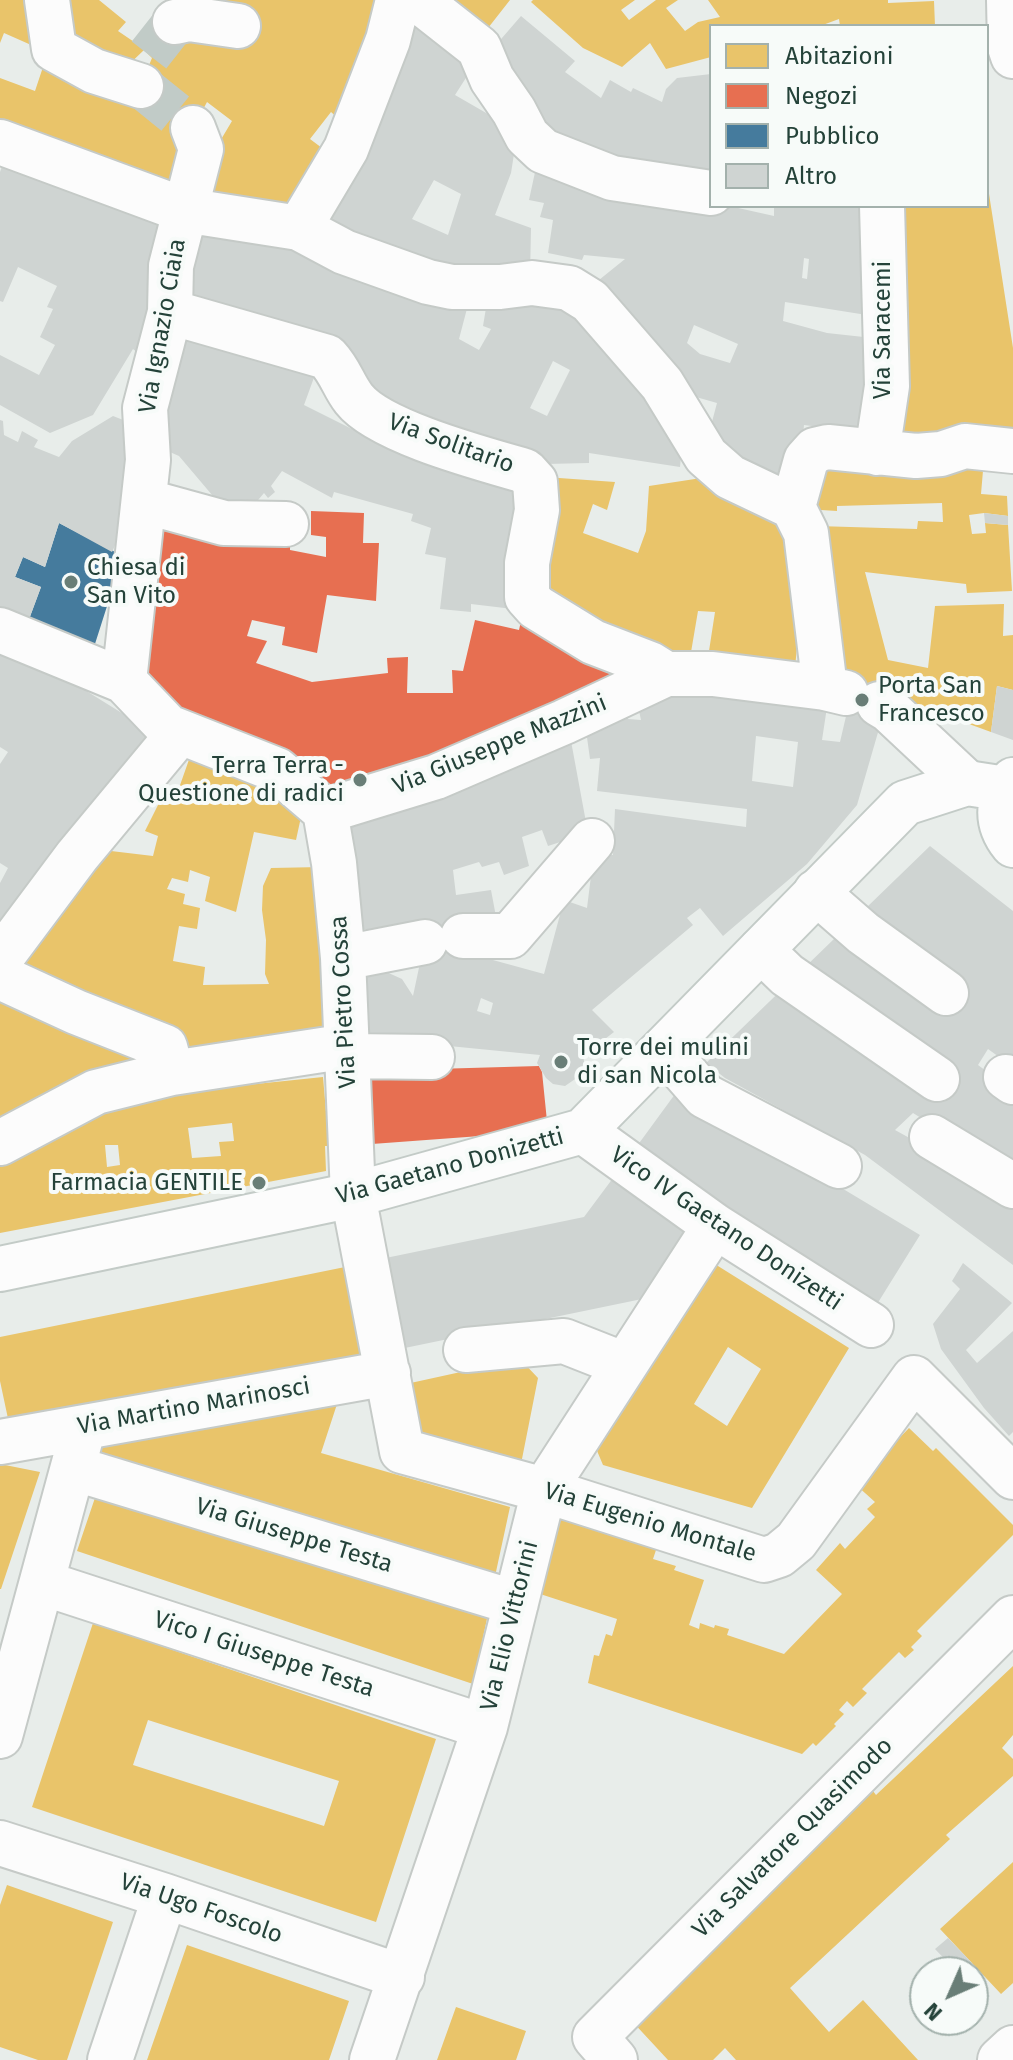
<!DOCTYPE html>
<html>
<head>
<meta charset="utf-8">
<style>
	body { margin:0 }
	#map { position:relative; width:1013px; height:2060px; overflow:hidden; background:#e8edea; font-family:"Fira Sans",sans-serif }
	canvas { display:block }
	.legend { position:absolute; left:709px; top:24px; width:280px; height:184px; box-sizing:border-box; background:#f7fbf9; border:2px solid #a3b1ac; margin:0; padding:10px 14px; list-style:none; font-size:24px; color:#244239 }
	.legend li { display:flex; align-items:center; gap:16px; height:40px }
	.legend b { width:40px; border:2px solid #a3b1ac }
	.north { position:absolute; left:909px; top:1956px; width:80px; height:80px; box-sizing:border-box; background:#f7fbf9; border:2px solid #a3b1ac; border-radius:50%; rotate:225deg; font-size:22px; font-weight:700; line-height:32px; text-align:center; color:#244239 }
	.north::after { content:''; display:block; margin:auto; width:28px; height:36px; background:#697e77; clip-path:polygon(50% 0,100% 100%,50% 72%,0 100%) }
</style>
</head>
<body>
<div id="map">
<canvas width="1013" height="2060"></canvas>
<ul class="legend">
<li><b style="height:22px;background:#e9c46a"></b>Abitazioni</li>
<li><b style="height:22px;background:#e76f51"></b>Negozi</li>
<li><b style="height:22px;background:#457b9d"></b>Pubblico</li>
<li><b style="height:22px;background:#cfd4d2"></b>Altro</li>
</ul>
<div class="north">N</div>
</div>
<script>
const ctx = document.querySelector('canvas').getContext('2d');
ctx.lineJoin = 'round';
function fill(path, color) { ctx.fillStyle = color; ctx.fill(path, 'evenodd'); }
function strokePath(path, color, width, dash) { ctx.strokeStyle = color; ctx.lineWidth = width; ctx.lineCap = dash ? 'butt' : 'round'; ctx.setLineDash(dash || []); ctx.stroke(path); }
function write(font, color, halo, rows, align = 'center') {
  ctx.font = font + ' "Fira Sans",sans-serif'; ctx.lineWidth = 8; ctx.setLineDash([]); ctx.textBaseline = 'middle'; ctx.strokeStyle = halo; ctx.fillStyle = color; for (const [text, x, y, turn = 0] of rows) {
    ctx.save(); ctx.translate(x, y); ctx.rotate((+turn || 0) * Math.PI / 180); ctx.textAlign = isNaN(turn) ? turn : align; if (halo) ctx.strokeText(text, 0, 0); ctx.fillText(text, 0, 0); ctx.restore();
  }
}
fill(new Path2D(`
	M0 0H40L38 48 4 33 0 43Z
	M58 0H99L126 22 118 31 143 48 169 16 199 44 207 37 234 48 244 39 200 0H390L340 120 331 112 310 139 322 148 292 221 202 186 207 163 232 121 207 102 180 153 176 196 0 131V78L35 91 44 64 143 80 152 58 144 50 121 72 65 42Z
	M435 0H510L481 37Z
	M533 0H635L621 10 629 20 656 0H678L666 8 685 31 698 22 720 17 708 0H888V3L934 1 935 26H840L839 19 820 26H711V57L666 69 650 43 622 67 583 48 531 2Z
	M987 181 1013 348V440L892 444 896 206H987Z
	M984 459 981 494 1007 496 1008 516 984 513 969 515 972 534 986 533 985 523 1008 525 1012 591 967 593 966 584 865 572 888 660 928 668 935 606 1004 604 1003 636 1013 635V690L997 686 991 732 848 680 820 574 817 526 917 529 918 521 943 522 942 503 837 506V511L805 509 812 463Z
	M545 477 615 482 607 510 593 504 583 533 638 553 646 531 649 486 708 477 787 522 802 593 795 668 707 664 715 612 698 611 689 664 536 600Z
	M191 754 274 777 268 799 304 803 296 840 254 832 236 912 205 901 210 877 190 870 188 882 172 878 167 889 185 894 183 904 200 908 197 929 179 926 173 961 205 967 203 985 269 984 265 974 266 940 262 910 263 886 271 868 322 867 332 1033 0 1130V1000L11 968 97 842 111 851 153 856 158 836 145 831 160 801 173 805Z
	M323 1077 329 1146H325L326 1171 0 1233V1159L93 1101ZM232 1123 234 1141 219 1142 221 1156 192 1158 188 1128ZM105 1145H118L120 1165 107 1167Z
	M710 1261 849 1348 752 1508 603 1465 595 1446ZM728 1347 761 1369 727 1426 694 1404Z
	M350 1266 369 1356 10 1428 0 1381V1337Z
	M520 1359 538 1378 520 1469 416 1442 406 1384Z
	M339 1398 321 1453 510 1507 494 1581 87 1461 94 1434Z
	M909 1428 933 1451 936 1448 1013 1525V1535L917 1631 922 1636 911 1647 914 1650 905 1658 899 1652 862 1689 867 1693 853 1707 847 1701 839 1710 844 1714 834 1724 836 1726 816 1746 813 1743 802 1754 588 1683 594 1655 599 1656 606 1634 612 1636 617 1619 534 1592 559 1517 656 1550 653 1559 676 1566 674 1570 704 1580 689 1625 699 1629 700 1623 714 1628 715 1625 729 1629 727 1635 784 1654 842 1594 816 1570 840 1543 845 1549 875 1517 867 1509 875 1502 855 1484Z
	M0 1464 40 1472 1 1589H0Z
	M99 1486 261 1540 258 1548 488 1614 473 1684 77 1551Z
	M93 1623 436 1739 376 1922 32 1807ZM148 1720 339 1781 324 1826 133 1765Z
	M1013 1666V1735L1002 1748 1013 1759V1776L946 1835 950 1839 790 1988 829 2032 863 2000 918 2060H736L725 2048 713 2060H668L630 2019 873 1791 876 1795Z
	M1013 1862V1983L1001 1994 940 1929Z
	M7 1885 113 1922 67 2060H38L0 2047V1905Z
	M187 1945 349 2001 329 2060H147Z
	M456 2007 526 2031 516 2060H437Z`), '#e9c46a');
fill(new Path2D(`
	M311 511 364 513 363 543H379L376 601 327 595 317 653 282 645 285 627 252 620 247 636 267 641 256 663 312 682 388 673 387 658 408 657 407 693H453L452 670 463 671 475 620 519 630 523 612 636 669 534 720 454 745 458 758 342 788 328 786 145 695 154 611 157 528 290 541V550L326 557V537L311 535Z
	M539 1066 542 1072 548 1131 372 1144 365 1071Z`), '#e76f51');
fill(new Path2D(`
	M59 523 123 556 94 647 28 622 41 587 15 577 23 557 45 567Z`), '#457b9d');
fill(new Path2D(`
	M407 5 478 59 455 95 507 125 514 154 511 173 495 215 531 228 530 277 487 280 316 228ZM434 180 461 194 448 235 412 219Z
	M521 16 575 61 565 72 601 98 610 80 631 92 633 88 662 102 666 89 677 78 711 74V184L636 175 541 134 489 53Z
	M6 154 161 215 144 358 133 349 93 415 50 433 0 405V355L39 375 55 345 40 337 53 309 47 307 57 286 18 267 3 302 0 301V172Z
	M537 163 774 216V206H874L873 316 785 302 783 321 827 333 882 339 874 434 804 425 801 458 791 491 705 448 717 403 689 395 594 284 625 259 584 255 582 260 548 253 553 220 540 217 544 203 529 200ZM804 258 809 259 807 279 802 278ZM694 325 738 344 730 363 700 354 687 343Z
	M194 220 235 227 469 301 459 339 479 350 491 329 483 326 488 296 511 291 581 314 683 434 680 467 589 453V463L546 464 364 398 177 305ZM553 361 570 370 547 416 530 408Z
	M174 327 320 361 304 405 386 446 530 486 513 609 471 604V612L440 609 446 558 425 554 431 528 411 521 413 514 334 492 332 498 282 471 271 486 275 492 268 498 264 493 243 518 229 515 179 456 156 446Z
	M113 416 141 427 131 511 112 552 59 523 45 567 23 557 15 577 41 587 28 622 0 612V420L3 421 4 435 18 442 22 431 38 440 34 447 59 457 72 441Z
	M984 513 1008 516V525L985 523Z
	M0 641 14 646 162 738 86 835 71 827 9 930 0 925V883L8 868 0 863V764L8 752 0 747Z
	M997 686 1013 690V740L991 732Z
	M679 689 827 707 822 740 840 742 847 712 846 693 881 722 857 805 807 864 723 936 700 908 687 918 693 925 592 1010 614 1032 583 1056 585 1066 581 1075 565 1086 553 1084 546 1078 537 1063 540 1055 439 1045 413 1046 409 1034 360 1033 364 962 402 979 413 996 428 925 354 930 345 813 571 741 588 833 548 846 542 830 522 837 529 866 504 875 499 862 482 867 479 862 453 870 456 895 491 890 497 922 460 951 544 974 564 900 587 908 594 852 613 855 615 809 746 827 747 809 597 791 600 758 590 759 585 723 625 703 628 719 641 720 636 697ZM756 736 798 742 793 787 752 781ZM481 998 493 1003 490 1015 477 1011Z
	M930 846 1013 911V1067L988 1049 978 1065 1013 1091V1175L913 1113 895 1130 1013 1195V1265L865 1155 725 1078 706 1063Z
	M678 1090 920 1235 874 1309 629 1157Z
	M616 1174 695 1222 642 1299 395 1350 376 1260 584 1217Z
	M963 1263 1012 1303 966 1350 977 1363 1013 1331V1432L1009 1436 984 1408 941 1349 933 1324 960 1289 952 1281Z
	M948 1938 972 1963 962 1972H957L935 1949Z`), '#cfd4d2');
strokePath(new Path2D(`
	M149 55 175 22
	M141 86 193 128`), '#c1cbc7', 44, [44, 22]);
const street = new Path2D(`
	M47 0 54 49 94 71 141 86
	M418 0 479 48 492 79 514 111 527 136 543 151 612 178 711 193
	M1009 0 1010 47 1013 56
	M175 22 189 19 238 26
	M0 142 184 210 299 228 344 252 428 282 452 287H500L532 283 569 288 590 301 662 384 706 456 730 477 793 507
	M299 228 346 149 388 40 398 0
	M170 312 327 357C341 372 343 385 354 399 380 432 484 459 525 471L535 482 537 510 527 563V597L536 607 593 642 650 664 666 674
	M877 453 887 386 882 206
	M144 501 224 523 286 524
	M0 630 124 681 168 727 277 770 325 811 436 777 564 722 666 674H713L825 688 846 693
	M124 681 148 460 145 408 170 312 171 266 201 149 193 128
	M825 688 806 533 793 507 806 460 815 450 828 447 916 456 941 454 965 446 1013 451
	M879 704 889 710 967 783
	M325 811 334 863 343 958 353 1195 402 1451 544 1490 764 1560 779 1555 796 1541 914 1378 1013 1477
	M816 892 863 933 946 993
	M463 936H510L592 841
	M761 950 787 975 937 1079
	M343 958 425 942
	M0 959 77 856 180 732
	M0 977 76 1012 165 1047 172 1073
	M664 1049 705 1096 839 1166
	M349 1056 432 1057
	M1006 1077 1013 1082
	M583 1131 715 1226 871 1325
	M932 1137 1013 1186
	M0 1143 96 1092 172 1073 348 1046
	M466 1350 564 1341 625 1365
	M0 1442 388 1373
	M73 1468 516 1603
	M43 1583 485 1727
	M0 1736 80 1441
	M0 1843 165 1896 402 1977
	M110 2060 165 1896
	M372 2060 485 1727 544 1490 715 1226
	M615 2060 595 2037 1013 1618
	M1000 2060 1013 2048`);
const secondary = new Path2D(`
	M1013 780C996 801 996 824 1013 845
	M0 1269 353 1195 583 1131 905 803 967 783 1006 789`);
strokePath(street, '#c5cac7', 48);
strokePath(secondary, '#c3cbc7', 48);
strokePath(street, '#fcfcfc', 44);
strokePath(secondary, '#fcfcfc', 44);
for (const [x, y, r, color] of [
	[71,582,8,"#697e77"],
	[862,700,8,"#697e77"],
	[360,780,8,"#697e77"],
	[561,1062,8,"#697e77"],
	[259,1183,8,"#697e77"]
]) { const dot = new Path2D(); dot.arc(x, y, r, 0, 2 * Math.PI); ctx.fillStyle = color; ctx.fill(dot); strokePath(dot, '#f7fbf9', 3); }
write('24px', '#244239', '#f7fbf9', [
	["Via Ignazio Ciaia",163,326,-80],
	["Via Saracemi",883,330,-90],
	["Via Solitario",451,444,20],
	["Via Giuseppe Mazzini",500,745,-22],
	["Via Pietro Cossa",344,1002,-93],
	["Via Gaetano Donizetti",450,1167,-15],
	["Vico IV Gaetano Donizetti",726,1229,34],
	["Via Martino Marinosci",194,1407,-10],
	["Via Eugenio Montale",650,1523,17],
	["Via Giuseppe Testa",294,1536,17],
	["Via Elio Vittorini",510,1626,-76],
	["Vico I Giuseppe Testa",264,1655,18],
	["Via Salvatore Quasimodo",793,1838,-45],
	["Via Ugo Foscolo",201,1909,19]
]);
write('24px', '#244239', '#f7fbf9', [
	["Chiesa di",87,568],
	["San Vito",87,596],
	["Porta San",878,686],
	["Francesco",878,714],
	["Terra Terra -",344,766,"right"],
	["Questione di radici",344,794,"right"],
	["Torre dei mulini",577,1048],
	["di san Nicola",577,1076],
	["Farmacia GENTILE",243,1183,"right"]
], 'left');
</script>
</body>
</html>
